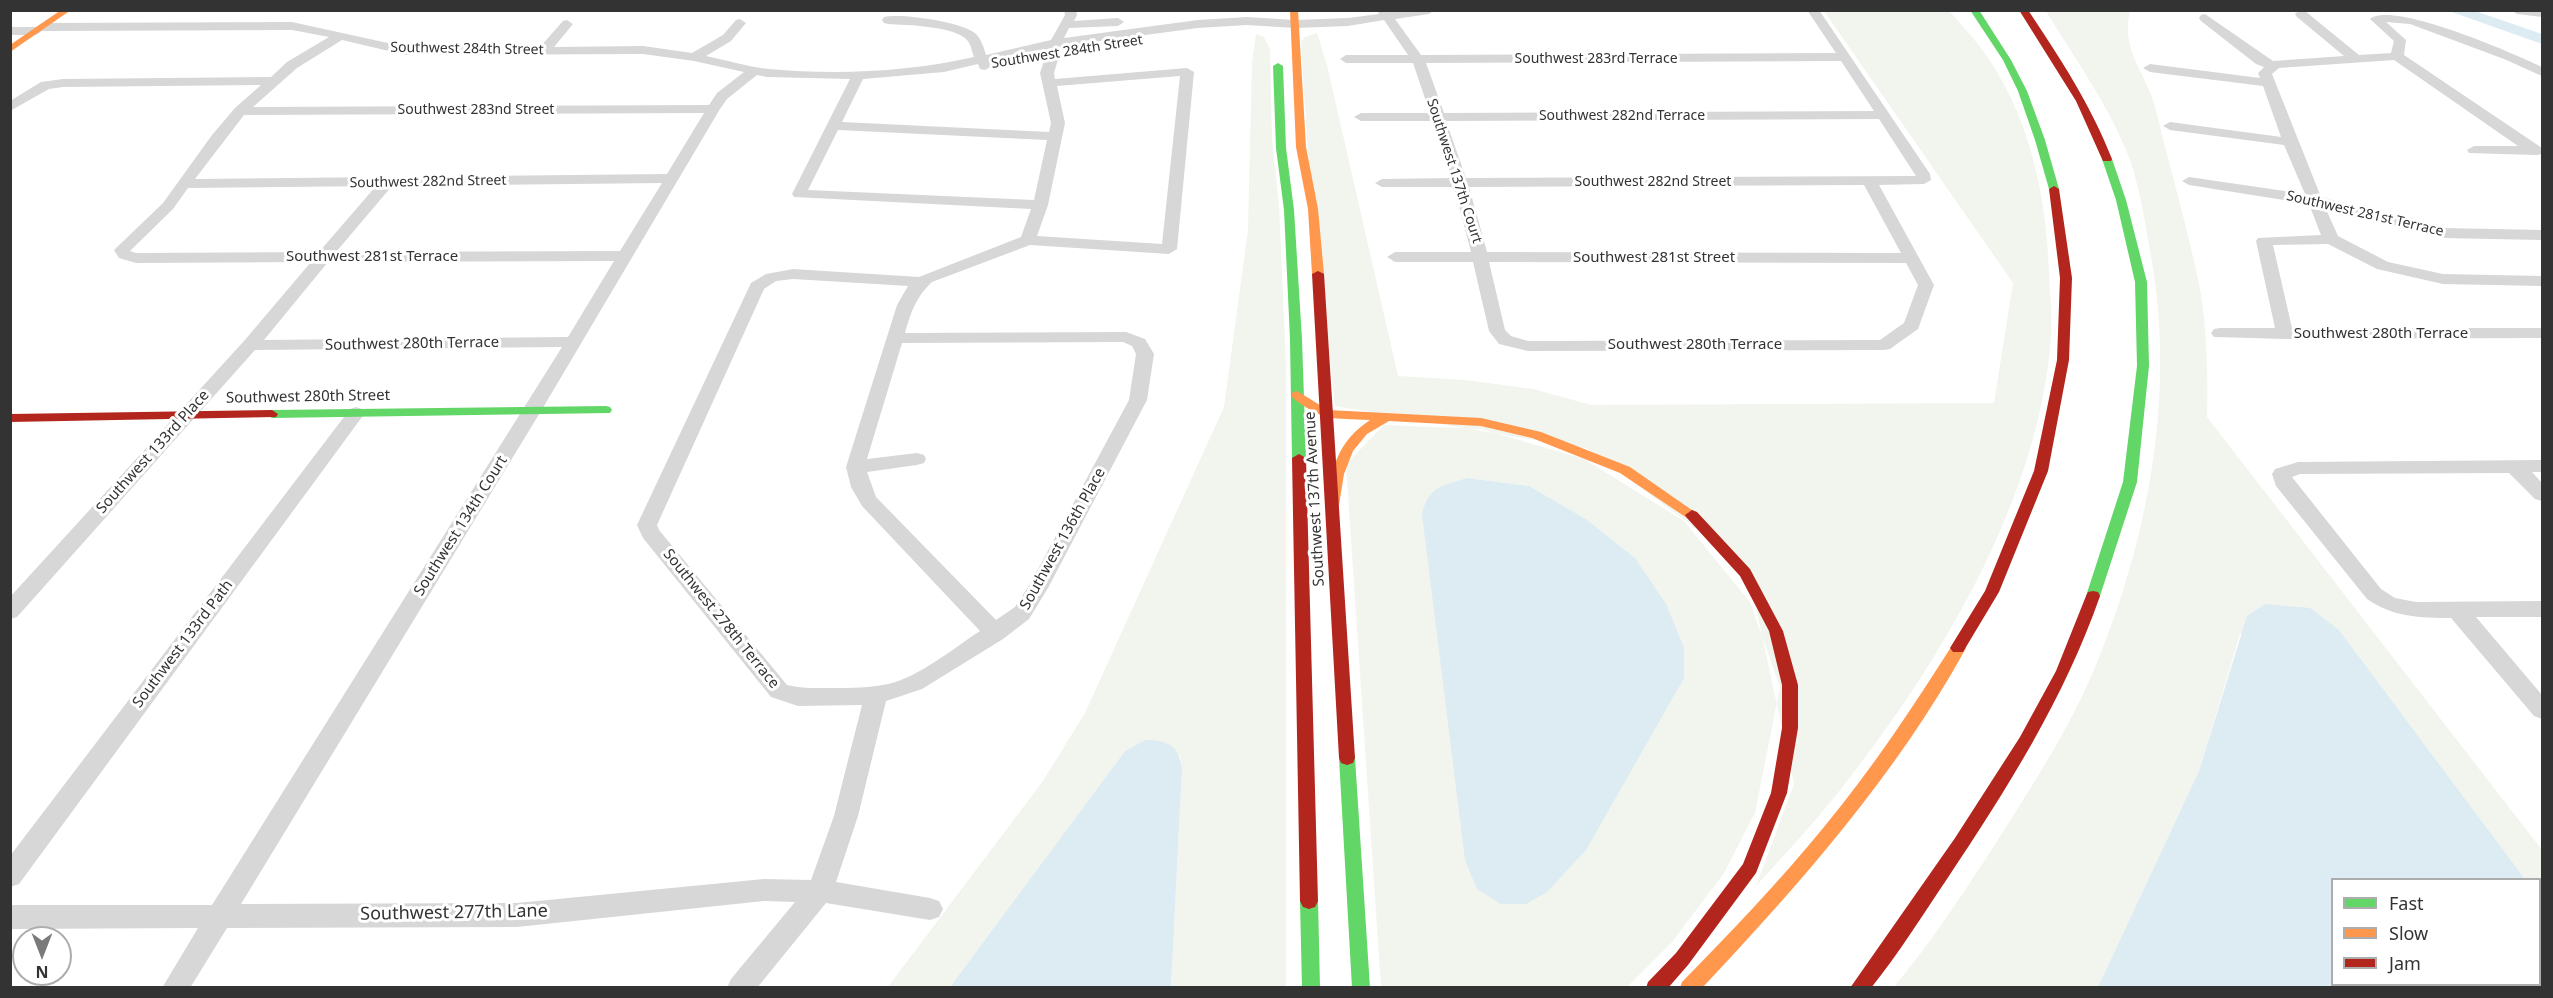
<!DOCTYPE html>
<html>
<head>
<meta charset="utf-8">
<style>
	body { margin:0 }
	#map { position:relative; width:2553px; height:998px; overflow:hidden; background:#fff; font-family:"Noto Sans",sans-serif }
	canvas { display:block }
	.frame { position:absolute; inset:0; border:12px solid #333; pointer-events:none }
	.legend { position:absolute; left:2331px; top:878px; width:210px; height:108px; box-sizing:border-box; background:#fff; border:2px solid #adadad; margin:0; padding:8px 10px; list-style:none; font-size:18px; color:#333 }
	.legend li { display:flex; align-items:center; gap:12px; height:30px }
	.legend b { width:30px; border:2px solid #adadad }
	.north { position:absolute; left:12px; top:926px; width:60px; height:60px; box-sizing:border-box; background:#fff; border:2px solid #adadad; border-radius:50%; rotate:180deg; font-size:16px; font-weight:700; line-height:24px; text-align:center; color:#333 }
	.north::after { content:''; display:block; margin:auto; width:21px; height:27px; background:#7a7a7a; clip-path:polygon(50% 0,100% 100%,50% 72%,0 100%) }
</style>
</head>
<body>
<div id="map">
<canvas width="2553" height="998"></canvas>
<div class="frame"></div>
<ul class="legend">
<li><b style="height:8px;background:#63d668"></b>Fast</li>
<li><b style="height:8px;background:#ff974d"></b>Slow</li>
<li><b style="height:8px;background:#b3261e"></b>Jam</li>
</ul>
<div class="north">N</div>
</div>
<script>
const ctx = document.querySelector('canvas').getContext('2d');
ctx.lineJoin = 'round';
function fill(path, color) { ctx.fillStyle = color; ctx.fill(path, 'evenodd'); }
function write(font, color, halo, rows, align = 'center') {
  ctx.font = font + ' "Noto Sans",sans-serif'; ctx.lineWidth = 6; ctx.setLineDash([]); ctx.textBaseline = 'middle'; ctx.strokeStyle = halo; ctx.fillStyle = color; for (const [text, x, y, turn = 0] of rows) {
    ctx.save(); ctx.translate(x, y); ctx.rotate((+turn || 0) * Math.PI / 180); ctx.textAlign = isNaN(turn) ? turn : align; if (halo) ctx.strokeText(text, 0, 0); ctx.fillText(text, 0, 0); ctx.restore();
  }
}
fill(new Path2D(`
	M1824 11H1949C1960 23 1971 35 1981 48 2029 113 2046 193 2049 272 2050 293 2052 316 2051 337 2039 500 1940 663 1841 789 1815 822 1785 854 1756 886L1794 784 1747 566 1588 449 1335 406 1308 154 1301 42 1305 37 1317 33 1327 65 1398 376 1465 380 1533 389 1591 405 1994 403 2013 283Z
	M2046 11H2130C2120 52 2147 73 2156 110 2170 169 2188 229 2200 289 2207 330 2208 375 2207 417L2542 850V902L2540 898V880L2525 879 2339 630 2240 634 2199 771 2098 987 1893 988C1931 943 1964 892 1996 843 2032 786 2070 728 2096 665 2150 534 2176 390 2150 250 2144 217 2139 181 2126 150 2106 101 2073 56 2046 11Z
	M1256 34 1264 37 1270 49 1272 140 1279 204 1286 366V987H1171L1182 768 1180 756 1145 740 1125 751 950 987 887 988 1043 781 1085 713 1224 407 1248 230 1252 63Z
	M1384 425 1481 429 1584 459 1684 521 1750 602 1780 687 1755 813 1724 873 1672 942 1627 987H1381L1346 464ZM1467 478 1529 486 1586 519 1635 558Z`), '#f1f5ed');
fill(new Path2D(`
	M2449 11H2475L2542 34V44Z
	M1467 478 1529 486 1586 519 1635 558 1666 604 1684 648V678L1586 850 1547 892 1526 904H1501L1477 889 1465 860 1422 514C1429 486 1442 486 1467 478Z
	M2265 604 2310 608 2339 630 2525 879 2332 880V984H2540V898L2542 902V987H2098L2199 771 2247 616Z
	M1145 740C1167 740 1179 745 1182 768L1171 987H950L1125 751Z`), '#ddebf3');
fill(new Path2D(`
	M1064 10H1076L1077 15 1074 21 1118 18 1124 22 1118 26 1069 28 1064 38 1198 20 1247 17 1295 20 1348 18 1379 14 1377 10H1435L1429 14 1395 19 1421 55 1836 53 1807 10H1819L1930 174 1931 180 1924 184 1879 185 1934 285 1918 329 1890 349 1884 350 1528 351 1499 344 1489 331 1473 262H1395L1387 257 1395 252H1471L1454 187H1382L1375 183 1382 179 1452 178 1433 121H1361L1354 117 1361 113H1430L1413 63H1346L1340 59 1346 55H1408L1384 20 1348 26 1295 28 1247 25 1198 28 1062 46 1054 73 1055 79 1187 68 1194 72 1177 249 1169 254 1030 245 932 282C916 297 911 312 905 333L1126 332 1145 339 1154 354 1147 400 1048 588 1029 619 1003 639 922 689 886 701 858 816 836 882 930 898 939 901 943 909 939 917 930 920 826 903 757 988H727L731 979 795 902 764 901 517 927 227 928 190 988H162L198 928 10 929V905H212L562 347 255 350 17 617 10 619V597L244 341 311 262 136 263 119 258 114 250 163 203 212 135 235 108 261 85 63 87 49 89 10 111V101L41 82 63 79 271 77 287 62 329 37 292 30 42 31 36 35H10V27H36L42 23 292 22 406 47H540L563 21 567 20 573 24 554 47 643 46 692 53 723 35 736 20 740 19 746 23 731 41 706 56C726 60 748 67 769 69 836 75 908 72 974 57 972 52 971 44 967 40 955 26 906 25 888 24L884 23 882 20 884 17C901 13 963 22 976 34 981 39 984 48 986 55L1051 40 1065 15ZM342 40 406 55 643 54 694 61 744 72 717 93 709 105 253 107 297 68ZM1048 49 1040 73 1051 123 1049 132 842 122 863 79 944 72 978 64 980 69 985 70 992 66 989 62ZM1841 61 1874 111 1444 113 1426 63ZM757 75 767 77 850 79 792 194 794 197 1031 209 1021 237 919 277 793 269 766 274 751 283 637 525 643 538 771 697 798 706 862 705 834 816 811 880 764 879 517 903 241 904 541 411 720 109 727 99ZM1180 76 1162 244 1037 236 1048 205 1065 123 1057 86ZM704 113 667 174 195 179 244 115ZM1879 119 1916 176 1466 178 1446 121ZM838 130 1047 140 1034 200 808 190ZM662 183 620 251 336 252 392 186ZM1864 185 1901 253 1487 252 1469 187ZM376 186 319 252 136 253 130 251 173 209 188 188ZM614 261 568 337 264 340 328 262ZM1489 262 1906 263 1918 285 1904 323 1880 340 1528 341 1511 336 1505 330ZM793 279 908 286 897 305 846 467 851 487 862 506 980 631C954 648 919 677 888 684 870 688 851 688 833 688 817 688 802 689 787 685L659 530 657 525 764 289 776 281ZM1123 342 1132 346 1136 354 1129 400 1030 584 1015 607 996 620 876 497 867 472 917 465 924 463 926 459 924 455 917 453 867 459 902 343Z
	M2300 10 2305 11 2359 55 2391 53 2394 41 2370 19C2392 0 2515 54 2542 67V76L2504 59 2410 24 2386 22 2406 40 2404 55 2542 148V154L2537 155 2469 153 2467 150 2474 146H2518L2394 60 2279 68 2272 74 2321 197 2443 228 2542 230V240L2443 238 2325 207 2338 236 2388 262 2443 274 2542 276V286L2443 284 2377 269 2328 244 2273 245 2292 328H2542V338L2285 339 2214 337 2211 333 2214 329 2220 328H2275L2256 241 2258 238 2321 235 2309 204 2189 185 2182 181 2189 177 2305 194 2284 145 2170 130 2163 126 2170 122 2281 137 2263 86 2150 72 2143 68 2150 64 2260 78 2258 73 2264 67 2256 64 2201 21 2199 18 2201 15 2205 14 2273 61 2344 56 2297 17 2295 14Z
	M2511 10H2542V17L2517 14Z
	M356 407 362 409 365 413 362 417 19 884 10 887V856L350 409Z
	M2542 460V472H2532L2542 483V501L2535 499 2509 473 2300 474 2292 477 2381 589 2395 598 2416 602 2542 601V617H2476L2542 695V719L2534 716 2451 618C2420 618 2393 617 2367 599L2276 486 2272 474 2275 469 2298 462Z`), '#d7d7d7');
fill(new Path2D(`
	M1970 10H1979L2011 60 2027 91 2045 140 2059 189 2058 191H2050L2049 189 2035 140 2018 91 2003 60Z
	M1278 63 1283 66 1286 148 1294 210 1302 339 1306 458 1299 462 1292 458 1290 339 1284 210 1276 148 1273 66Z
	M2107 156 2112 159 2126 200 2147 282 2149 366 2137 482 2100 596 2098 600H2088L2086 596 2123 482 2137 366 2135 282 2116 200 2102 159Z
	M606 406 610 407 612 410 610 413 272 418 266 414 272 410Z
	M1347 751 1353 753 1355 758 1370 988H1352L1339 758 1341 753Z
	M1309 893 1315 895 1318 901 1320 988H1302L1300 901 1303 895Z`), '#63d668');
fill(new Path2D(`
	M61 10H71L10 52V45Z
	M1290 10H1298L1306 147 1318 209 1324 274 1318 277 1312 274 1308 209 1296 147Z
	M1297 391 1328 410 1481 418 1541 432 1630 467 1699 515 1692 520 1687 518 1620 473 1532 438 1481 426 1389 421 1367 434 1353 451 1344 474 1339 505 1337 508H1327L1325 505C1332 468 1337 442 1370 420 1332 418 1324 422 1293 398L1291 395 1293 392Z
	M1958 642 1963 644 1966 648C1897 774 1800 884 1702 988H1680L1682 982C1731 932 1780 881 1824 827 1872 769 1913 707 1953 644Z`), '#ff974d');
fill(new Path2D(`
	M2019 10H2028C2060 58 2091 105 2112 159L2111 161H2103L2102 159 2076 101Z
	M2054 186 2059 189 2072 278 2069 360 2048 471 1999 592 1963 652H1953L1950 648 1985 591 2034 471 2057 360 2060 278 2049 189Z
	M1318 271 1324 274 1355 758 1353 763 1347 765 1341 763 1339 758 1312 274Z
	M272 410 278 414 276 417 10 422V414Z
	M1299 454 1306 458 1318 901 1315 907 1309 909 1303 907 1300 901 1292 458Z
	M1692 510 1697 512 1750 569 1783 631 1798 685V728L1787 793 1756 873 1688 965 1668 988H1646L1648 982 1676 953 1743 864 1771 793 1782 728V685L1769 631 1740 576 1687 518 1685 515Z
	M2093 591 2098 592 2100 596C2064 699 2007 789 1947 879 1922 916 1899 953 1871 988H1850L1955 838 2020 737 2056 671 2086 596 2088 592Z`), '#b3261e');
write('14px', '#333', '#fff', [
	["Southwest 284th Street",467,49,1],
	["Southwest 284th Street",1067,52,-9],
	["Southwest 283rd Terrace",1596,59],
	["Southwest 283nd Street",476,110],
	["Southwest 282nd Terrace",1622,116],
	["Southwest 137th Court",1454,171,72],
	["Southwest 282nd Street",428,182,-1],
	["Southwest 282nd Street",1653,182],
	["Southwest 281st Terrace",2365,214,13]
]);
write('15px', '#333', '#fff', [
	["Southwest 281st Terrace",372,257],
	["Southwest 281st Street",1654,258],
	["Southwest 280th Terrace",2381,334],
	["Southwest 280th Terrace",412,344,-1],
	["Southwest 280th Terrace",1695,345],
	["Southwest 280th Street",308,397,-1],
	["Southwest 133rd Place",153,452,-48],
	["Southwest 137th Avenue",1315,499,-93],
	["Southwest 134th Court",461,526,-58],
	["Southwest 136th Place",1063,539,-61],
	["Southwest 278th Terrace",721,619,51],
	["Southwest 133rd Path",183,644,-53]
]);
write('18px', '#333', '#fff', [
	["Southwest 277th Lane",454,913,-1]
]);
</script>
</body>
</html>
